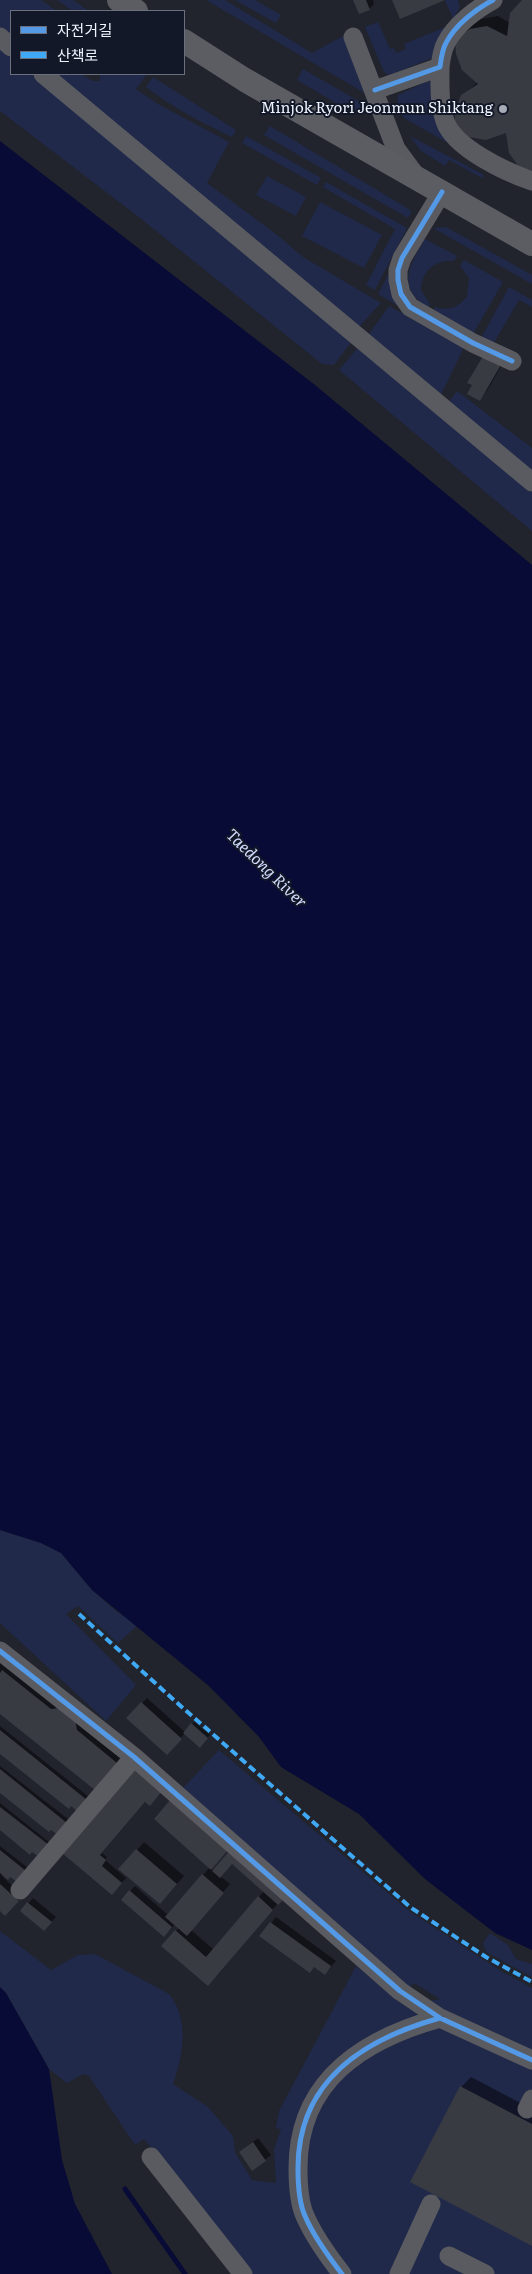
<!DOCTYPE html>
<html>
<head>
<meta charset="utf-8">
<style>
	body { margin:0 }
	#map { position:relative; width:532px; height:2274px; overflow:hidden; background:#21242d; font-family:Literata,"Noto Sans KR",serif }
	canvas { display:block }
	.legend { position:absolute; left:10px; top:10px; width:175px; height:65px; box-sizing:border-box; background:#131828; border:1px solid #6b707e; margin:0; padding:6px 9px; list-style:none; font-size:15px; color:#eef3fe }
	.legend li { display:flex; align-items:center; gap:10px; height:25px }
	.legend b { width:25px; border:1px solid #6b707e }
</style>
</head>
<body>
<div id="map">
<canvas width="532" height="2274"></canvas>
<ul class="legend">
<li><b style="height:6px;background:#5399e6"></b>자전거길</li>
<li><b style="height:6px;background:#3fa9f5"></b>산책로</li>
</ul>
</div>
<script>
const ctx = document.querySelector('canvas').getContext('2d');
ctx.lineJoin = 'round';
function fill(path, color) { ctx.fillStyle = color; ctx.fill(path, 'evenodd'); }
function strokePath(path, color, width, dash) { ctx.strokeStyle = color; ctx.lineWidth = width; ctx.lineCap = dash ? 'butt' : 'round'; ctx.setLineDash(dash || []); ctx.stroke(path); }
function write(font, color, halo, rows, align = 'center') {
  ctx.font = font + ' Literata,serif'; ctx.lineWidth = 4; ctx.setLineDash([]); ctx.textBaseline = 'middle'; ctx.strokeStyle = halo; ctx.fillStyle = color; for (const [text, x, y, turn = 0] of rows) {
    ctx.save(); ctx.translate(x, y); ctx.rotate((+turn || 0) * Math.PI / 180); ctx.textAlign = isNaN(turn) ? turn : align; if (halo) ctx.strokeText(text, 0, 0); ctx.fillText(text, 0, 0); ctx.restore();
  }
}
fill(new Path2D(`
	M0 0H41L57 11H11V39L0 29Z
	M57 0H73L89 11H73Z
	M206 0H225L312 53 343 36 368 95Z
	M235 0H255L281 15 276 23Z
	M445 0H458L460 7 453 19Z
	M378 22 390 49 394 48 396 53 406 49 404 44 448 26 437 56 390 75 384 72 365 27Z
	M0 47 11 57V74H31L352 341 334 365 322 364 140 218 0 111Z
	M303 69 364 104 361 108 351 112 297 80Z
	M53 74H81L93 81H100V74H147L136 89 158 104 229 142 207 183 276 234 303 257 381 303 357 329Z
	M153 77 236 130 232 137C201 122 173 108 146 87Z
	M426 82H431L434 94 487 165 404 118 397 106 398 95Z
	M270 126 412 211 408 218 264 135Z
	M246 136 321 178 317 185 242 143Z
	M410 136 484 175 482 178 449 160 445 166 421 151Z
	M267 176 306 197 296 216 256 195Z
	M326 182 407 228 375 290 366 285 395 229 323 187Z
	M320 202 382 235 364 268 302 236Z
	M446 227 532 275V284L433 228Z
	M425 239 457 256 454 261C435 259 421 272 421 290L430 304 428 308C396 287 409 266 425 239Z
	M464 260 503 282 473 334 433 311 435 307C448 311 459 308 467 296L469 278 460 266Z
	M389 273 398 306 378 294Z
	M509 287 532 300V307L519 300 492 346 480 340Z
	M389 306 464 347 440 397 366 338Z
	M359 346 532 489V531L339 370Z
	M457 391 532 448V473L448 403Z
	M0 1530 41 1543 61 1553 92 1590 116 1611 138 1625 118 1643 78 1606 66 1614 136 1685 106 1721 0 1623Z
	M219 1750 409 1911 501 1971 532 1988V2274H251L144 2139 135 2145 89 2076 83 2074 67 2083 49 2069 6 1993 0 1987V1931L51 1970 78 1955 95 1954 169 1994C189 2018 184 2055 173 2084L208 2107 233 2136 235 2152 252 2180 276 2183 274 2149 281 2129 276 2128 279 2111 356 1966 405 2006 440 1999 414 1983 409 1988 183 1788Z
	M490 1933 508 1945 516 1959 532 1964V1977L486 1952 483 1943Z`), '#202949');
fill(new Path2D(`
	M0 141 315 385 532 565V1950L495 1933 425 1879 359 1814 281 1767 259 1737 209 1686 92 1590 61 1553 41 1543 0 1530Z
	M0 1987 6 1993 49 2069 62 2160 75 2204 112 2274H0Z`), '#080b35');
fill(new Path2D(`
	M355 0H373L374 4 369 9Z
	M523 0H532L507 131 462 96 478 82 457 54 467 28 481 19 498 16 510 23Z
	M506 357 490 386 480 400 473 385Z
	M0 1661 126 1752 95 1789 0 1713Z
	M147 1698 185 1732 194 1722 210 1735 200 1746 185 1733 172 1748 128 1718Z
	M0 1726 89 1797 80 1808 0 1752Z
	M0 1766 69 1820 60 1831 0 1791Z
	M146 1801 102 1853 107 1857 105 1860 126 1878 117 1888 64 1853Z
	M0 1803 50 1843 41 1853 0 1829Z
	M144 1842 184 1876 167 1895 137 1850Z
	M0 1846 28 1868 19 1879 2 1873 1 1875 23 1896 5 1914 0 1909Z
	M235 1847 278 1903 216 1977 176 1931 179 1928 175 1924 169 1931 130 1891 135 1886 168 1915 210 1867 214 1871ZM232 1862 264 1891 214 1950 191 1930 230 1884 220 1876Z
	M33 1898 56 1917 49 1924 22 1911Z
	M276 1917 336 1961 325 1973 315 1966 310 1971 261 1936Z
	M471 2077 532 2109V2244L461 2087Z
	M258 2138 271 2155 253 2169 240 2152Z`), '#0007');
strokePath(new Path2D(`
	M125 2189 185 2274`), '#080b35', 5);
fill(new Path2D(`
	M353 0H366L370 10 359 14Z
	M392 0H445L400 19Z
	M522 0H532V174L519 167 509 153 506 133 486 140 469 137 455 130V112L461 95 478 84 462 70 456 54 455 38 470 29 487 26 507 36 510 13Z
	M485 353 502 363 480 401 467 394 472 385 467 383Z
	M2 1670 51 1709 59 1708 75 1719 77 1730 117 1763 95 1790 0 1714V1673Z
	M141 1702 182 1739 167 1755 126 1718Z
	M191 1723 208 1738 200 1748 183 1733Z
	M0 1730 87 1800 78 1812 71 1806 69 1809 0 1754Z
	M135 1768 162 1791 150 1806 145 1802 100 1855 106 1860 102 1866 122 1883 112 1895 62 1853Z
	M0 1769 67 1823 58 1835 51 1830 49 1832 0 1793Z
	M171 1799 228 1850 211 1870 154 1819Z
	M0 1807 49 1845 39 1857 32 1852 30 1855 0 1830Z
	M232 1848 287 1896 278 1905 232 1864 220 1878 212 1871Z
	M136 1849 177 1884 160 1904 118 1869Z
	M0 1850 26 1871 17 1882 10 1877 8 1880 0 1873Z
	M202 1874 224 1893 187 1936 165 1917Z
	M0 1884 19 1901 5 1916 0 1911Z
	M129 1890 172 1927 164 1937 121 1900Z
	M258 1896 273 1910 208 1986 161 1946 175 1930 206 1957Z
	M27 1902 52 1922 44 1931 20 1911Z
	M270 1922 331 1966 325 1975 314 1967 310 1973 259 1936Z
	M460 2086 532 2124V2246L410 2182Z
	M253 2142 266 2161 252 2171 239 2152Z`), '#393b43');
strokePath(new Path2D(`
	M0 37 11 47
	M353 37 396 149 416 176
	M440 67C440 85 439 104 445 121 454 148 506 172 532 181
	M43 74 532 482
	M375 90 440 67C441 59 442 50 446 43 455 25 476 9 493 0
	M442 192 402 258 398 270V280L401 294 410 307 473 343 512 361
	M0 1651 134 1757 400 1991 440 2018 532 2060
	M20 1890 134 1757
	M527 2109 532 2099
	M151 2157 243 2274
	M449 2256 485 2274
	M342 2274C328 2256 314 2237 305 2216 299 2203 298 2182 298 2168 298 2080 364 2039 440 2018
	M399 2274 431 2204`), '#5a5b60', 19);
strokePath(new Path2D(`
	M119 0 136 11
	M184 41 245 80 532 244`), '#5b5d63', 24);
strokePath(new Path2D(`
	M79 1614 175 1701 410 1907 486 1957 532 1982`), '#3fa9f5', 4, [8, 4]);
strokePath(new Path2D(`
	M375 90 440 67C441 59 442 50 446 43 455 25 476 9 493 0
	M442 192 402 258 398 270V280L401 294 410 307 473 343 512 361
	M0 1651 134 1757 400 1991 440 2018 532 2060
	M342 2274C328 2256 314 2237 305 2216 299 2203 298 2182 298 2168 298 2080 364 2039 440 2018`), '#5399e6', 5);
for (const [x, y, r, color] of [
	[503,109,5,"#a6abb5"]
]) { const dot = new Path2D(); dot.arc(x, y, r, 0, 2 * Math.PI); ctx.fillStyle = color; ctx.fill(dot); strokePath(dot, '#131828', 2); }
write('15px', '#eef3fe', '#131828', [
	["Minjok Ryori Jeonmun Shiktang",493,109]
], 'right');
write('italic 16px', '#d1ddfe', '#131828', [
	["Taedong River",266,869,44]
]);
</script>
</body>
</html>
